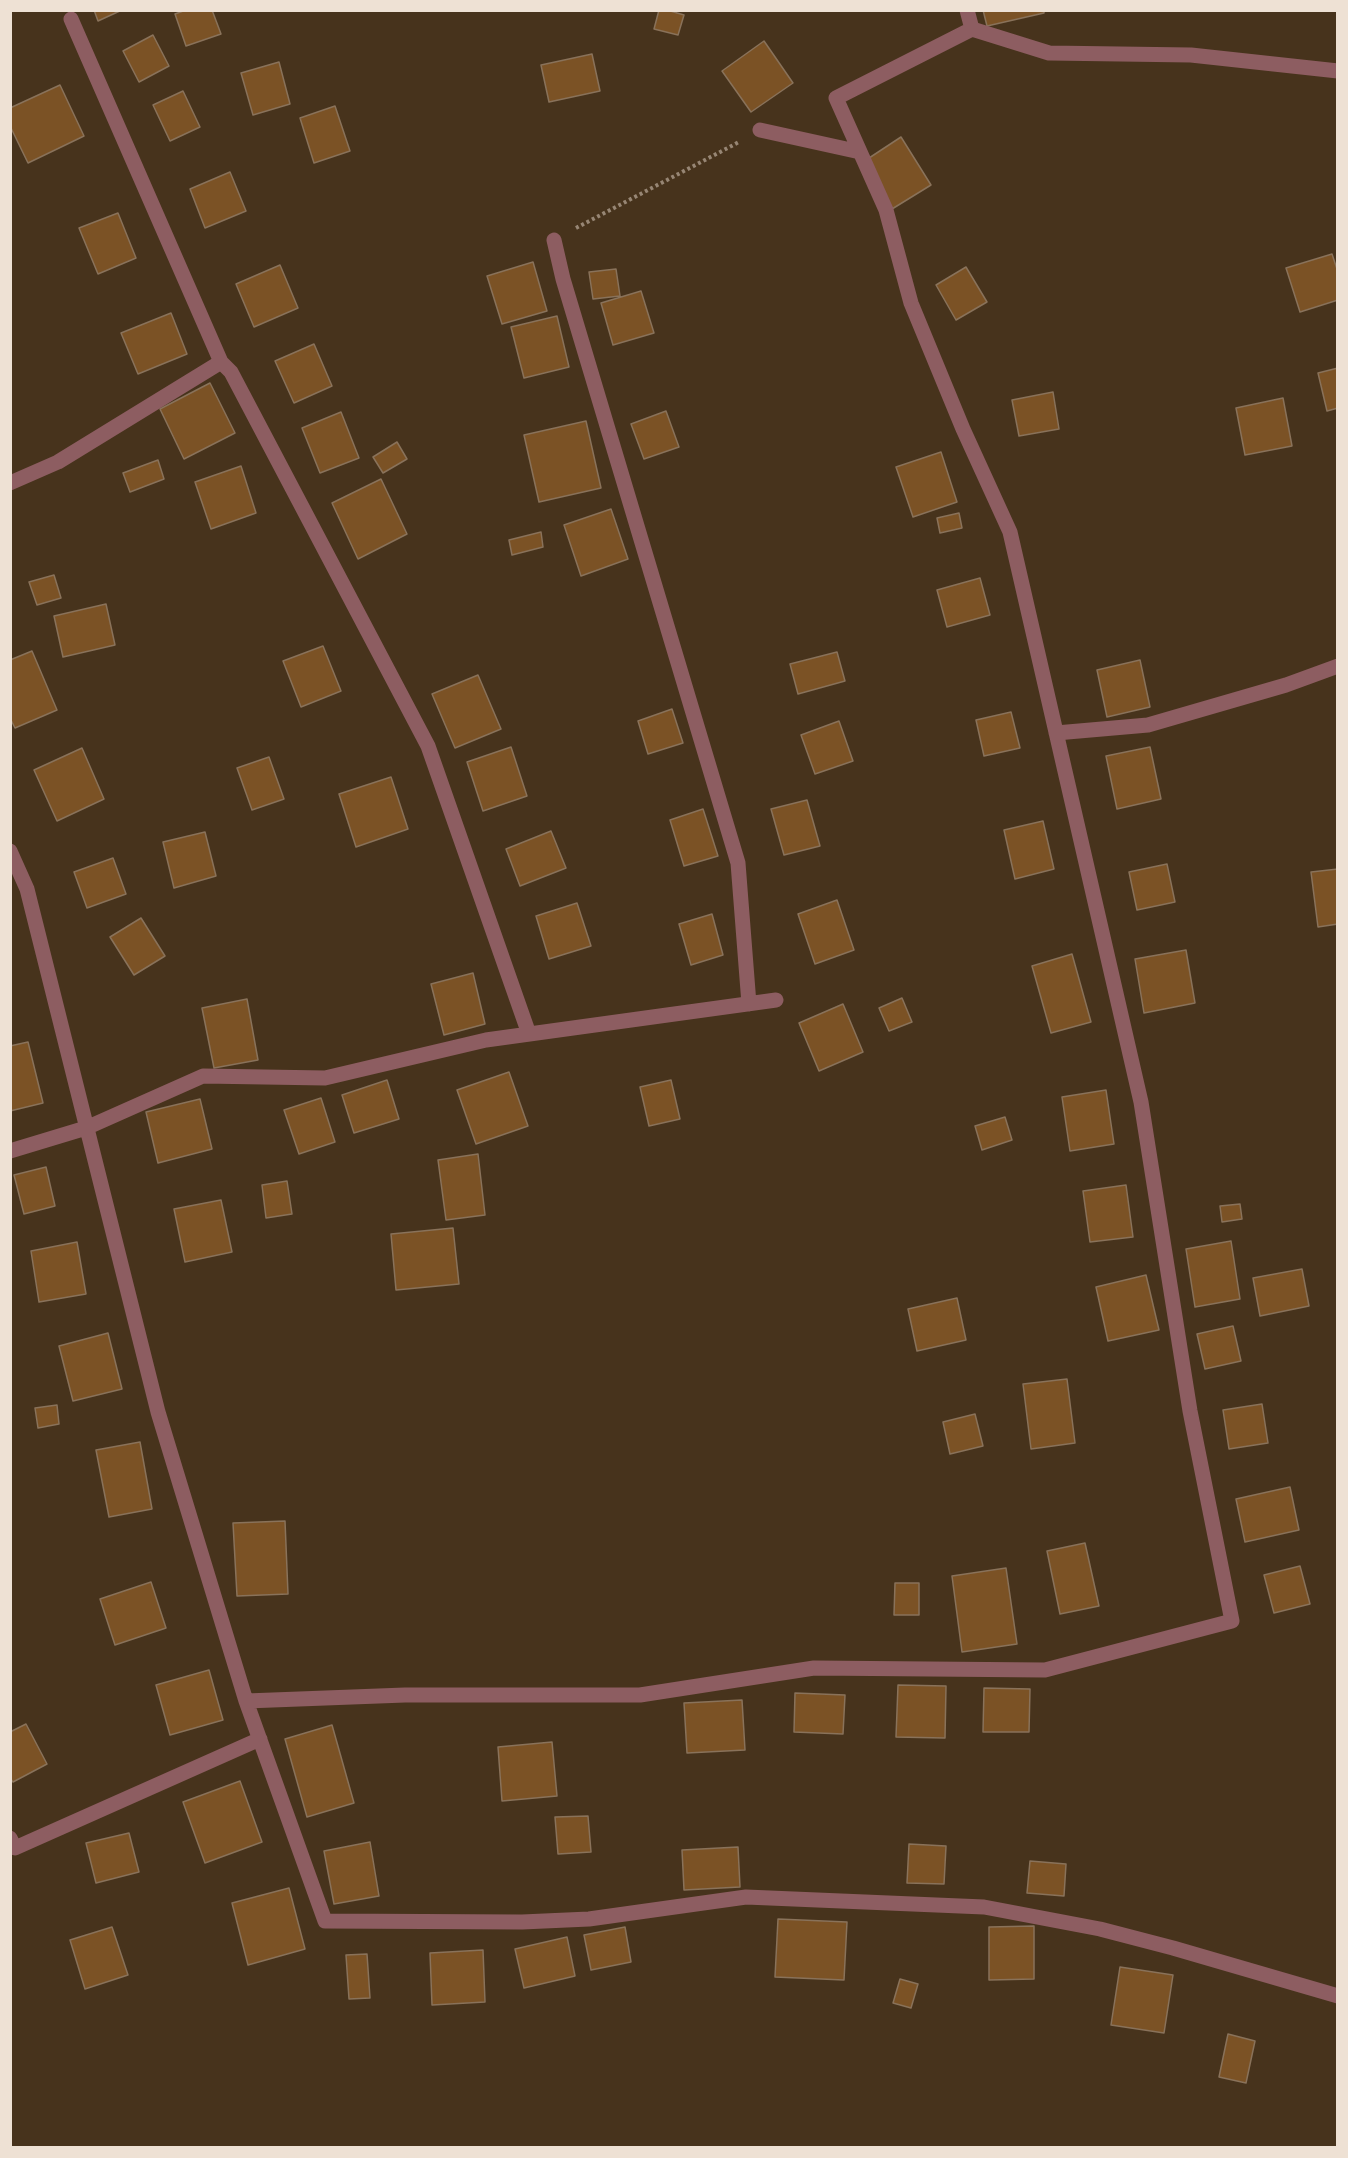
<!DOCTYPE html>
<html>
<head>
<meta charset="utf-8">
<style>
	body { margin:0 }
	#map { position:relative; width:1348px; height:2158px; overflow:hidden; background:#47331c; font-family:"Open Sans",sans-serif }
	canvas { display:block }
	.frame { position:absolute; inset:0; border:12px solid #eee1d4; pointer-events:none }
</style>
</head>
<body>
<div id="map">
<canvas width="1348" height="2158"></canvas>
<div class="frame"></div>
</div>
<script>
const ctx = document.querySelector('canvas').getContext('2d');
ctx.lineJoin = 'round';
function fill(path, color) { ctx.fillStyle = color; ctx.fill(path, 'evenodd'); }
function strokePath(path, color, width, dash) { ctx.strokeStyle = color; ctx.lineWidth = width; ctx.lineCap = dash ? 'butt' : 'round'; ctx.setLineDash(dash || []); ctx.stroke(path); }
const building = new Path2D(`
	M94 10H122L98 21Z
	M186 10H212L221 34 186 46 175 14Z
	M659 10H667L684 15 678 35 654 29Z
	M983 10H1044V13L987 26Z
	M153 35 169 66 139 82 123 51Z
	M764 41 793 83 751 112 722 71Z
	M592 54 600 91 549 102 541 65Z
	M279 62 290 104 253 115 241 73Z
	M60 85 84 136 28 163 10 126V108Z
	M183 91 200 127 170 141 153 105Z
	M335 106 350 151 314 163 300 118Z
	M901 137 931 185 892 209 863 162Z
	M230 172 246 211 205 228 190 189Z
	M118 213 136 258 98 274 79 228Z
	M1332 254 1338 272V300L1300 312 1286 268Z
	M533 262 547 311 502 324 487 276Z
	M280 265 298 308 254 327 236 284Z
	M966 267 987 302 956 320 936 285Z
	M616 269 620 296 593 299 589 272Z
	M641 291 654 333 613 345 601 303Z
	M171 313 187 354 138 374 121 333Z
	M557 316 569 367 524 378 511 327Z
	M314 344 332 386 294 403 275 361Z
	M1338 368V408L1327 411 1318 373Z
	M210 383 235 433 184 459 160 409Z
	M1053 392 1059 429 1019 436 1012 400Z
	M1283 398 1292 446 1245 455 1236 408Z
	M666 411 679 447 644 459 631 424Z
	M341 412 359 458 320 473 302 428Z
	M586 421 601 488 539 502 524 435Z
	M397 442 407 459 383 473 373 457Z
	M941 452 957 502 913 517 896 467Z
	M158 460 164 479 130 492 123 473Z
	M241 466 256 513 211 529 195 482Z
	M381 479 407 534 358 559 332 503Z
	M611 509 628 559 581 576 564 525Z
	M959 513 962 528 940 533 937 518Z
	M541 532 543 547 512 555 509 540Z
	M54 575 61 598 37 605 29 582Z
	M980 578 990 615 947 627 937 590Z
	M106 604 115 645 63 657 54 616Z
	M323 646 341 691 301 707 283 661Z
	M32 651 57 710 15 728 10 718V660Z
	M837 652 845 681 798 694 790 664Z
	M1140 660 1150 707 1107 717 1097 670Z
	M478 675 501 729 455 748 432 694Z
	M672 709 683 743 648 754 638 721Z
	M1011 712 1020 748 984 756 976 720Z
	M839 721 853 761 815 774 801 735Z
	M511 747 527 796 483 811 467 762Z
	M1150 747 1161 799 1117 809 1106 756Z
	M82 748 104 799 57 821 34 770Z
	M269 757 284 799 252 810 237 768Z
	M391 777 408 829 356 847 339 794Z
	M807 800 820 846 784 855 771 809Z
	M703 809 718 856 684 866 670 820Z
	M1043 821 1054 869 1015 879 1004 830Z
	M551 831 566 868 520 886 506 849Z
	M205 832 216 876 174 888 163 842Z
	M113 858 126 894 87 908 74 872Z
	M1167 864 1175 902 1137 910 1129 872Z
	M1338 869V924L1318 927 1311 872Z
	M837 900 854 950 815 964 798 914Z
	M577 903 591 946 549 959 536 916Z
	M712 914 723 955 691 965 679 924Z
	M141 918 165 956 134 975 110 937Z
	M1186 950 1195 1003 1144 1013 1135 959Z
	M1072 954 1091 1022 1051 1033 1032 966Z
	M473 973 485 1024 444 1035 431 984Z
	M902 998 912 1022 889 1031 879 1008Z
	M247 999 258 1060 214 1068 202 1008Z
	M843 1004 863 1052 819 1071 799 1023Z
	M28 1042 43 1103 10 1111V1046Z
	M509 1072 528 1126 476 1144 457 1090Z
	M387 1080 399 1119 354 1133 342 1095Z
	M671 1080 680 1119 649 1126 640 1087Z
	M1106 1090 1114 1144 1070 1151 1062 1097Z
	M321 1098 335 1142 299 1154 284 1110Z
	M200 1099 212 1149 158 1163 146 1112Z
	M1005 1117 1012 1140 982 1150 975 1126Z
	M478 1154 485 1215 446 1220 438 1160Z
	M46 1167 55 1206 24 1214 14 1175Z
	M287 1181 292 1214 266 1218 262 1185Z
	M1126 1185 1133 1237 1090 1242 1083 1191Z
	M221 1200 232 1252 185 1262 174 1209Z
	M1240 1204 1242 1219 1222 1222 1220 1206Z
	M453 1228 459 1284 396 1290 391 1234Z
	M1231 1241 1240 1299 1195 1307 1186 1249Z
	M77 1242 86 1294 39 1302 31 1251Z
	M1302 1269 1309 1306 1260 1316 1253 1278Z
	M1146 1275 1159 1330 1108 1341 1096 1287Z
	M957 1298 966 1340 917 1351 908 1309Z
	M1233 1326 1241 1361 1205 1369 1197 1334Z
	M108 1333 122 1389 73 1401 59 1346Z
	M1067 1379 1075 1443 1031 1449 1023 1384Z
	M1262 1404 1268 1443 1229 1449 1223 1410Z
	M57 1405 59 1424 38 1428 35 1408Z
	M975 1414 983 1446 950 1454 943 1422Z
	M140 1442 152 1509 109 1517 96 1450Z
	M1290 1487 1299 1530 1245 1542 1236 1499Z
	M285 1521 288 1594 237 1596 233 1523Z
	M1085 1543 1099 1606 1060 1614 1047 1551Z
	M1300 1566 1310 1604 1274 1613 1264 1575Z
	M1006 1568 1017 1644 962 1652 952 1576Z
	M151 1582 166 1628 115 1645 100 1599Z
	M895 1583H919V1615H894Z
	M209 1670 223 1720 170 1735 156 1685Z
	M898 1685 946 1686 945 1738 896 1737Z
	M984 1688 1030 1689 1029 1732H983Z
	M795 1693 845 1695 843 1734 794 1732Z
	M742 1700 745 1750 687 1753 684 1703Z
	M26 1724 47 1764 13 1782 10 1778V1732Z
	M332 1725 354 1803 307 1817 285 1739Z
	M552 1742 557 1796 502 1801 498 1747Z
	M240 1781 262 1842 205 1863 183 1802Z
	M588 1816 591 1852 558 1854 555 1817Z
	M129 1833 139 1872 96 1883 86 1843Z
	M370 1842 379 1896 334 1904 324 1851Z
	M909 1844 946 1846 944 1884 907 1883Z
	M738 1847 740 1887 684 1890 682 1850Z
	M1030 1861 1066 1864 1064 1896 1027 1893Z
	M289 1888 305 1949 248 1965 232 1903Z
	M778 1919 847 1922 844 1980 775 1977Z
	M1034 1926V1979L989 1980V1927Z
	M112 1927 128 1975 85 1989 70 1940Z
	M625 1927 631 1962 591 1970 584 1935Z
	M567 1937 575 1976 524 1988 515 1949Z
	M483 1950 485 2002 432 2005 430 1953Z
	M367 1954 370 1998 349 1999 346 1955Z
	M1120 1967 1173 1975 1164 2033 1111 2025Z
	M900 1979 918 1984 911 2008 893 2003Z
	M1228 2034 1255 2041 1246 2083 1219 2077Z`);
fill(building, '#7b5225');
strokePath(building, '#89725a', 1.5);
strokePath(new Path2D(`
	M576 228 739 142`), '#978674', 4, [3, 3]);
strokePath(new Path2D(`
	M71 19 221 362 231 372 428 746 529 1034
	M972 29 1049 53 1191 55 1338 71
	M760 130 860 152
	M554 240 563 279 738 863 749 1004
	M10 483 58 462 221 362
	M1056 733 1148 725 1286 685 1338 666
	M10 851 27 889 158 1412 246 1701 325 1921 522 1922 589 1919 746 1897 984 1907 1100 1929 1173 1948 1338 1996
	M10 1151 86 1128 203 1076 325 1078 486 1040 776 1000
	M246 1701 405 1695H640L814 1668 1045 1670 1232 1621 1190 1411 1141 1102 1010 532 963 429 911 303 886 210 836 98 972 29 967 10
	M10 1838 15 1848 260 1739`), '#8d5d61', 15);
</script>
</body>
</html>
